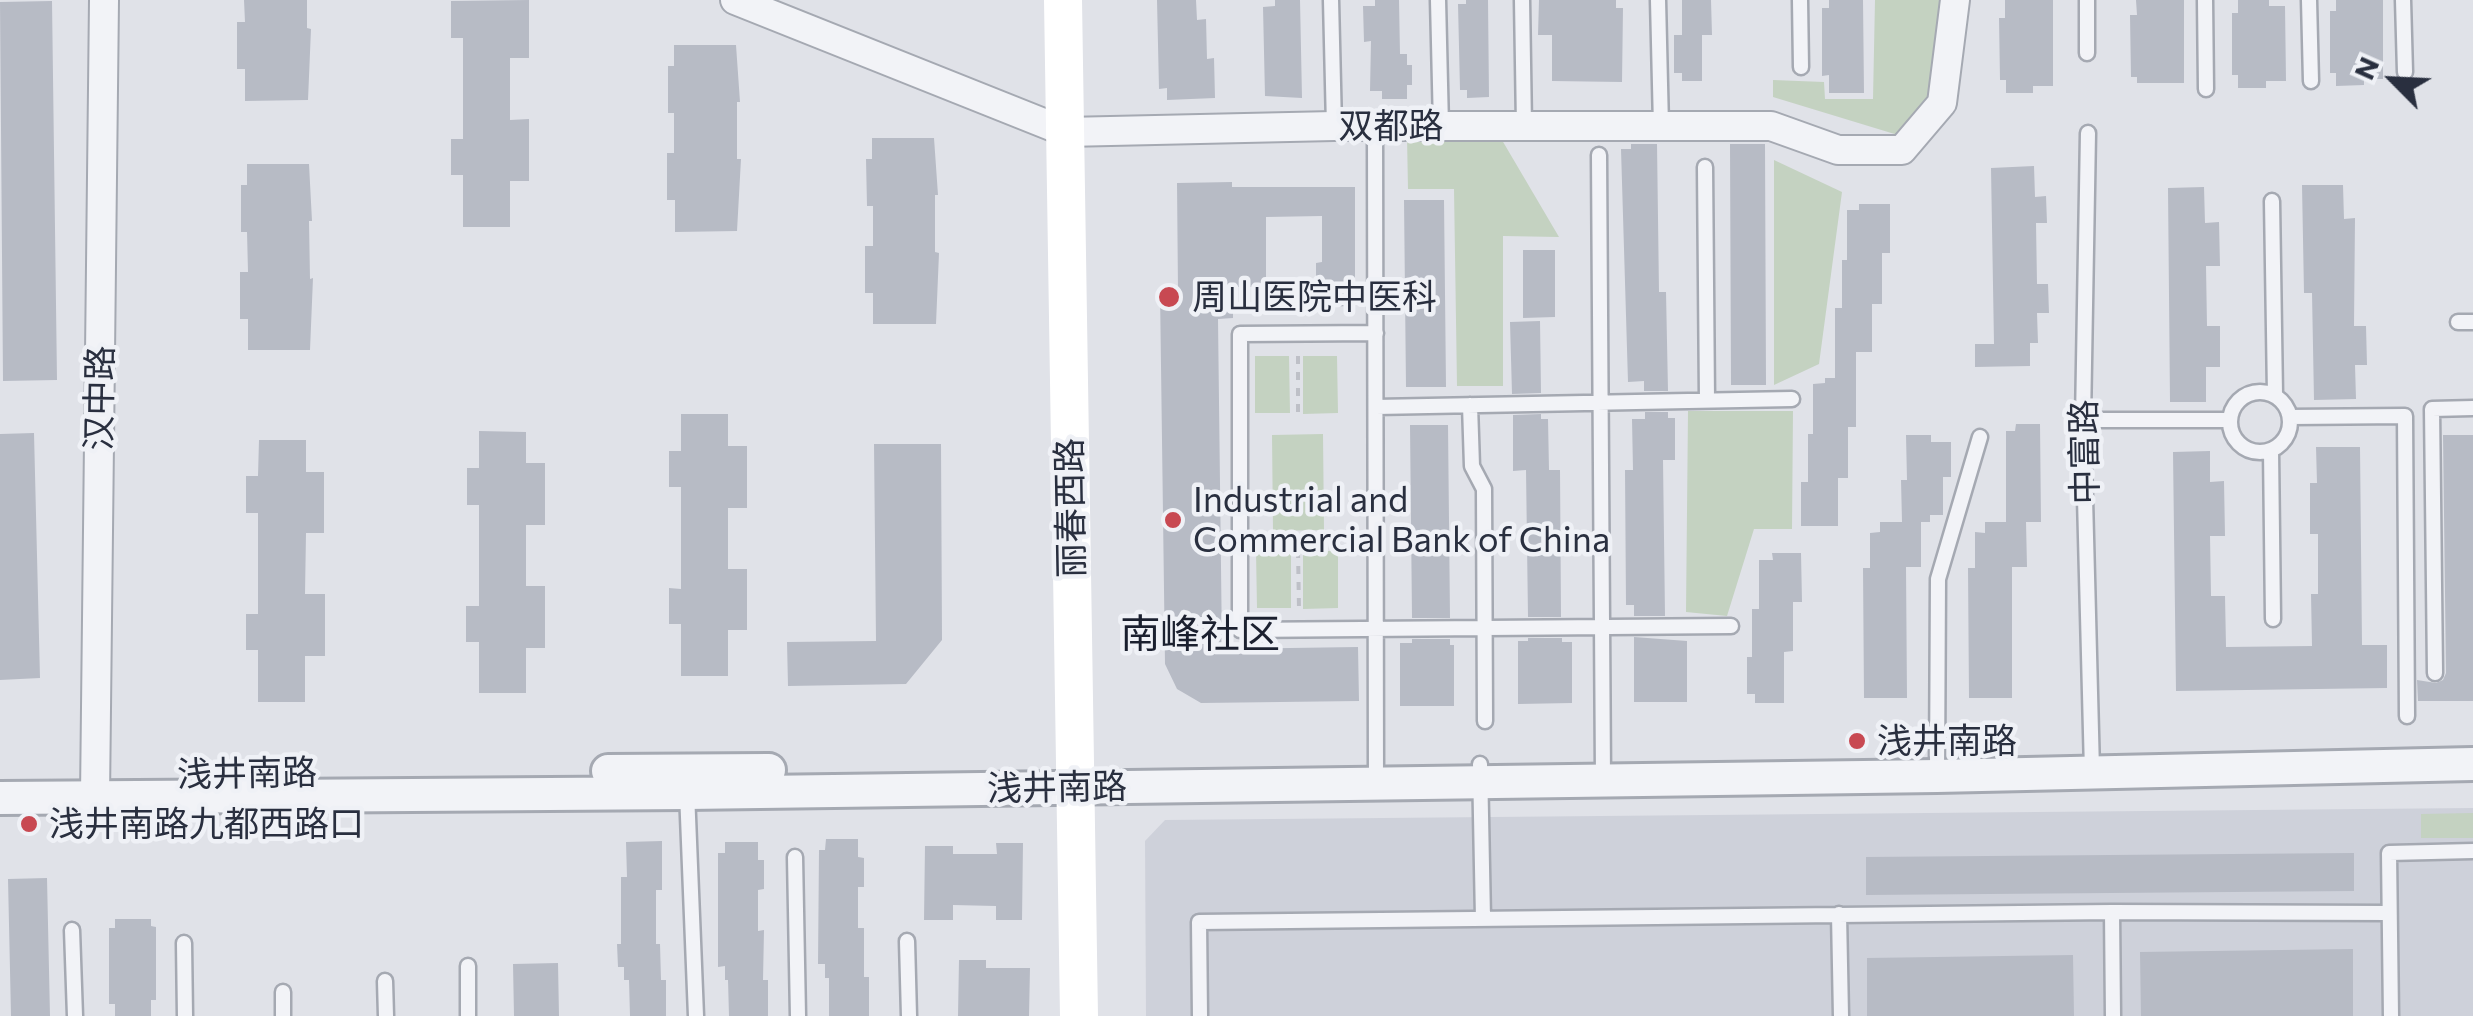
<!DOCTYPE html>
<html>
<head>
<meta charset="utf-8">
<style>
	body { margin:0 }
	#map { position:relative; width:2473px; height:1016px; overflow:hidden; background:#e0e2e8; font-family:Commissioner,sans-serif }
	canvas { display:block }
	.north { position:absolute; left:2343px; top:30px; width:100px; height:100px; -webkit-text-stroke:8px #eff1f6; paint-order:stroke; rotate:294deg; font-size:28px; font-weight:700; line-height:40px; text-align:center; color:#292f3f }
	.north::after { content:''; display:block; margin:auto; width:35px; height:45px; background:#292f3f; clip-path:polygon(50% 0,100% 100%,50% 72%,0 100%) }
</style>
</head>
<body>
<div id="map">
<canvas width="2473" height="1016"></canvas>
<div class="north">N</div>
</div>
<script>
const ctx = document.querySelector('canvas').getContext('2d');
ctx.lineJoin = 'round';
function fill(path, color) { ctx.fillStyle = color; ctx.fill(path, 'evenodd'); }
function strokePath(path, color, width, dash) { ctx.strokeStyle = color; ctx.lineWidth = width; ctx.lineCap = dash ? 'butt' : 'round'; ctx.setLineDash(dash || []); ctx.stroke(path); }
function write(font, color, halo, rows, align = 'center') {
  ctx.font = font + ' Commissioner,"Noto Sans SC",sans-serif'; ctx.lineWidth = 9; ctx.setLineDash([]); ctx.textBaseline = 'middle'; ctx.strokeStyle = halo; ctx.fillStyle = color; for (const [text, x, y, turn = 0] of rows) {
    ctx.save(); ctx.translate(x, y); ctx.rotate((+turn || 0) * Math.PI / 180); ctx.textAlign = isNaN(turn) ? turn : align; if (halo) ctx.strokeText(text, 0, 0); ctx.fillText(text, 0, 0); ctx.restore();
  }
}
fill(new Path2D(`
	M2473 808V1016H1146L1145 841 1165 820Z`), '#ced1da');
fill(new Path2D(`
	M1875 0H1954L1942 92 1911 139 1773 97V80L1824 82 1825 99H1873Z
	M1499 135 1559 237 1503 236V386H1457L1454 189H1408L1407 137Z
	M1774 160 1842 192 1819 364 1774 385Z
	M1255 356H1289L1290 413H1255Z
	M1303 356H1337L1338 413 1303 414Z
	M1688 411H1793L1792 529H1754L1727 616 1686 612Z
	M1323 434 1324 530 1273 531 1272 435Z
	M1256 551H1291V608H1257Z
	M1303 551H1338V608L1303 609Z
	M2473 813V838H2421V814Z`), '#c4d2c1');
fill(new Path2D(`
	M244 0H307V28L311 29 308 100 245 101V69H237V22H245Z
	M529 0V58H510V120L529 119V181H510V227H463V175H451V139H463V38H451V1Z
	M1157 0H1196L1197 20 1206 19 1207 59 1214 58 1215 98 1167 100V88L1159 89Z
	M1275 0H1300L1302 98 1265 96 1263 7 1275 6Z
	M1375 0H1399L1400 54H1407V65H1412V85H1407V99H1382V91H1370L1371 41 1364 42 1363 6H1375Z
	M1466 0H1488L1489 97 1467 98V90H1460L1458 4H1466Z
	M1539 0H1616V8H1623L1622 82 1552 81V35H1538Z
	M1682 0H1711L1712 35H1702V81H1682V73H1674V35H1682Z
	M1829 0H1863L1864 93H1829V75L1822 76V8H1829Z
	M2005 0H2053V86H2033V93H2006V80H2000L1999 18H2005Z
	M2136 0H2184V83H2137V77H2131L2130 15H2137Z
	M2238 0H2269V6H2285L2286 81H2266V88H2238V75H2232V13H2238Z
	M2336 0H2383V79H2364V85L2336 86V73H2330V11H2336Z
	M52 1 57 380 3 381 0 2Z
	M674 45H736L740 102H737V159H741L737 231 675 232V200H667V153H674V113H668V66H674Z
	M872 138H934L938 195H935V252L939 253 936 324H873V293H865V246H873V206H867L866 159H872Z
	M1631 144H1657L1659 292H1666L1668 391H1644V381L1628 382 1621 149H1631Z
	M1730 144H1765L1766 385H1731Z
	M247 164H309L312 221H309L310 279 313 278 310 350H248V319H240V272H248L247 232H241V185H247Z
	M2034 166 2035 197 2046 196 2047 223H2036L2037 284H2048L2049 313H2037L2038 343H2030V366L1975 367V344H1994L1991 168Z
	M1232 182V187H1355V306L1316 307V263L1322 262V216L1266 217V287H1233V318L1218 319 1222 649 1358 647 1359 701 1201 703 1177 689 1165 664 1160 291H1178L1177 183Z
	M2302 185H2343L2344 219 2355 218 2354 326H2366L2367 365H2355L2356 399 2314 400 2312 293H2304Z
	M2204 187 2205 223 2219 222 2220 266H2206L2207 326H2220V367H2206V402H2170L2168 188Z
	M1404 200H1444L1446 387H1406Z
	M1859 204H1890V253H1882V304H1872V352H1856V427H1848V478H1838V526H1801V482H1808V434H1813V384L1825 383V378H1835V308H1842V260H1847V210H1859Z
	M1523 250H1555V317L1523 318Z
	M1540 321 1541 393 1512 394 1510 322Z
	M1645 412H1668V418H1675V460H1663L1665 616H1634V605H1626L1625 470H1633L1632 419H1645Z
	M681 414H728V446H747V508H728V569H747V630H728V676H681V624H669V588L681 589V487H669V451H681Z
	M1541 414V419H1548L1549 470H1560L1561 617H1528L1526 470 1513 471V415Z
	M2016 424H2040L2041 522H2026L2027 567H2012V698H1969L1968 568H1975V532L1985 533V522H2006V431H2015Z
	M1410 425H1448L1450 618H1412Z
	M479 431 526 432V463H545V525H526V586H545V648H526V693H479V642H466V606H479V505H467V468H479Z
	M34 433 40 678 0 680V434Z
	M1906 435H1931V442H1951V477H1943V515H1930V522H1921V567H1906L1907 698H1864L1863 568H1870V533L1880 532V522H1902L1901 480H1907Z
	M2443 435H2473V701H2418L2417 680 2436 683 2443 680 2446 673Z
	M259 440H306V472H324V533H306L305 594H325V656H305V702H258V650H246V614H258V513H246V476H258Z
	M874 444H941L942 640 906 684 788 686 787 642 876 641Z
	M2316 447H2360L2362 645H2387V688L2176 691 2173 452 2210 451V482L2224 481 2225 536H2210L2211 596H2225L2226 647 2312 646 2311 594H2318V534H2310V483H2317Z
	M1772 553H1801L1802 602H1793V651L1784 652V703H1755V694H1747V657H1752V609H1759V560H1773Z
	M1634 637 1687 641V702H1634Z
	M1528 638H1562V642H1572V703L1518 704V641H1528Z
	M1412 639H1450V645H1454V706H1400V643H1412Z
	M826 839H858V857L864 858V887H858V928H864V977H869V1016H829V978H825V964H818L819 850H825Z
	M662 841V890H656V944H660L661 980H666V1016H630L629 980H624V967H618L617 944H621V877H627L626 842Z
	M725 842H758V860H764V889L758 890V931L764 930 763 980H768V1016H729L728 980H725V966L718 967V853H725Z
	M996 843H1023L1022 920H996V906L953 905V920H924L925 846H953V854H997Z
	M2354 853V891L1866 895V857Z
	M47 878 50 1016H11L8 879Z
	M115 919H151V926L156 927V1000H151V1016H115V1004H109V928H115Z
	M2353 949V1016H2141L2140 952Z
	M2073 955 2074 1016H1867V958Z
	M959 960H986V968H1030L1029 1016H958Z
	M558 963 559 1016H514L513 964Z`), '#b7bbc5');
const service = new Path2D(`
	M1331 0 1334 126
	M1438 0 1441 126
	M1522 0 1524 126
	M1658 0 1661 126
	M1800 0 1801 67
	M2087 0V53
	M2205 0 2206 89
	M2309 0 2311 81
	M2403 0 2405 72
	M1375 126 1376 782
	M2088 133 2083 420 2092 771
	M1599 155 1603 779
	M1705 167 1707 400
	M2272 201 2275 395
	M2458 322H2473
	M1376 333 1240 334V630L1731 626
	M2230 422a30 30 0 1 1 60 0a30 30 0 1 1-60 0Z
	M1470 405 1472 466 1484 489 1485 721
	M1376 407 1792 399
	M2290 417 2405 416 2407 716
	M2083 420H2230
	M2271 450 2273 619
	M2435 673 2432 409 2473 408
	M1480 764 1483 919
	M1937 775 1938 579 1980 437
	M687 792 696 1016
	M795 857 798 1016
	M1839 914 1841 1016
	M72 930 75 1016
	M907 941 909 1016
	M184 943 185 1016
	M468 966V1016
	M385 981 386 1016
	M283 1016V992
	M1200 1016 1199 922 2112 912
	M2113 1016 2112 912 2389 913
	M2391 1016 2389 853 2473 851`);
const minor = new Path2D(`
	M735 0 1066 132 1334 126H1771L1838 150H1902L1942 103 1955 0
	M95 796 104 0`);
const tertiary = new Path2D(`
	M608 771 769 770
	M0 798 687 793 1937 776 2473 764`);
strokePath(service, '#a5a9b2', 19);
strokePath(minor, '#a5a9b2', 32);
strokePath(tertiary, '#a5a9b2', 38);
strokePath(new Path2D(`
	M1298 412V352
	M1298 550 1299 609`), '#bec0c7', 4, [8, 8]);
strokePath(service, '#f2f3f7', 14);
strokePath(minor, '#f2f3f7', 28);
strokePath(tertiary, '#f2f3f7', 32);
strokePath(new Path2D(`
	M1063 0 1079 1016`), '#fff', 38);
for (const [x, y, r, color] of [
	[1169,297,12,"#c84952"],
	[1173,520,10,"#c84952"],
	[1857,741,10,"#c84952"],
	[29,824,10,"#c84952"]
]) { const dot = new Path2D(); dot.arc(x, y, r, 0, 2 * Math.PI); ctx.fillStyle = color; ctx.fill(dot); strokePath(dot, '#eff1f6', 4); }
write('35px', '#292f3f', '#eff1f6', [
	["双都路",1391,126],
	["汉中路",100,398,-89],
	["中富路",2085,452,-91],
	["丽春西路",1071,508,-91],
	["浅井南路",247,774,-1],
	["浅井南路",1057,788,-1]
]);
write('35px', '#292f3f', '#eff1f6', [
	["周山医院中医科",1192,297],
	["Industrial and",1193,500],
	["Commercial Bank of China",1193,540],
	["浅井南路",1877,741],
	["浅井南路九都西路口",49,824]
], 'left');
write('40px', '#1b202f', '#eff1f6', [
	["南峰社区",1200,635]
]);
</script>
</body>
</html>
